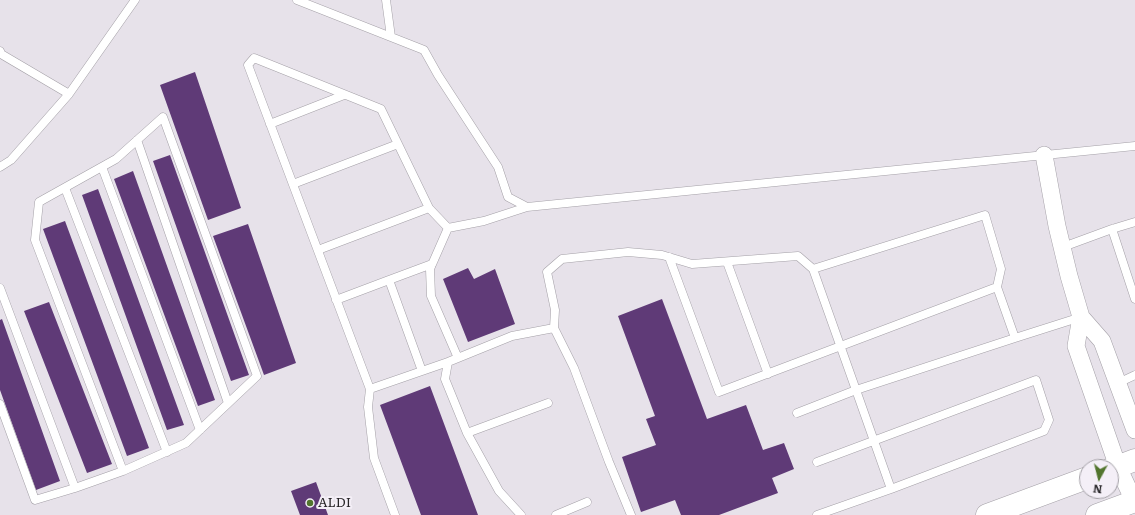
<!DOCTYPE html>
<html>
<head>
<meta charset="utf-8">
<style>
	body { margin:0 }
	#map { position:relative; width:1135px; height:515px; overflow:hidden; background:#e7e2ea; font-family:Literata,serif }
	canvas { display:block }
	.north { position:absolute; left:1079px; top:459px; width:40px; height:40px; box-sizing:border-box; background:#f4eff7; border:1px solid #a29fa5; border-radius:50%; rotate:187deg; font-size:11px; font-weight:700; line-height:16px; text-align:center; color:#282629 }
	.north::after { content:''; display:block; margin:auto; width:14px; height:18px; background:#52752e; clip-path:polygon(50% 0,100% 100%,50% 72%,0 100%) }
</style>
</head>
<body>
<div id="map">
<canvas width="1135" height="515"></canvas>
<div class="north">N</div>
</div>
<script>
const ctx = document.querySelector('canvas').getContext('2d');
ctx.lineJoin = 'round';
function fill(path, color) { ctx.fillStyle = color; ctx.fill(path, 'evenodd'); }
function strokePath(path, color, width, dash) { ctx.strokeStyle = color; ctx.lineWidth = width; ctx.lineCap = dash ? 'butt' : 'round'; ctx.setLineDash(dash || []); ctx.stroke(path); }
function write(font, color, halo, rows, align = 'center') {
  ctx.font = font + ' Literata,serif'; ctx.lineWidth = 4; ctx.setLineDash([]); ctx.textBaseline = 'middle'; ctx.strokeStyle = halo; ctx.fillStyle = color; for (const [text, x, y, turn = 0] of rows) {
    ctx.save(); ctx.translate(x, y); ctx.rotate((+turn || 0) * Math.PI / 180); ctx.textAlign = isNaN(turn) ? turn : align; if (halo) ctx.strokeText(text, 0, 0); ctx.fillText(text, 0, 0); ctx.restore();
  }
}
fill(new Path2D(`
	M195 72 241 208 208 220 160 85Z
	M170 155 249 375 231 381 153 161Z
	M133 171 215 400 198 406 114 179Z
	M98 189 184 425 167 430 82 195Z
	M65 221 149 448 127 456 43 229Z
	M248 224 296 363 264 375 213 236Z
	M468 268 474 279 495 269 515 324 468 342 443 279Z
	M662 299 707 419 746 405 763 450 784 443 794 469 772 478 778 493 719 515H681L675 500 641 512 622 457 656 445 646 419 655 416 618 316Z
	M49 302 112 464 87 473 24 311Z
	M2 319 60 481 36 490 0 390V320Z
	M430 386 478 515H421L380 405Z
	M316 482 328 515H300L291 491Z`), '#5f3a77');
const lane = new Path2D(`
	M297 0 424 50 438 75 498 167 508 197 527 207 1135 146
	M386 0 391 37
	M0 51 1 54 69 94
	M270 124 344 95
	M137 140 228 403
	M0 167 11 160 69 94 135 0
	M102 167 200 430
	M293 184 398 144
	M65 188 167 452
	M448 228 430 269 431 296 458 358
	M1112 229 1135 222
	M1063 247 1112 229 1135 299
	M318 250 429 208
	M669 257 719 392 997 287
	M727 262 768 374
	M389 280 432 264
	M0 288 75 488 123 471 186 443 257 376 163 117 116 159 39 202 35 240 123 471
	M336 300 389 280 422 371
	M554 328 555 310 547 272 562 259 628 252 662 255 692 264 798 256 813 269 985 215 1001 269 997 287 1015 338 856 390 891 489 1044 431 1049 420 1036 380 817 462
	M1015 338 1081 317
	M1118 383 1135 375
	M370 389 248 65 254 58 381 109 429 208 448 228 484 221 527 207
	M0 404 35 500 75 488
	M797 413 856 390 813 269
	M467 433 548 403
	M395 515 374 458 368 407 370 389 448 362
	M521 515 499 491 467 433 445 379 448 362 512 336 554 328 574 368 609 462 631 515
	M556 515 587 502
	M817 515 891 489`);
const street = new Path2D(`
	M1044 155 1057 226 1069 276 1081 317 1102 341 1135 430
	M1081 317 1076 346 1118 467 1134 501`);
const primary = new Path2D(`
	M1111 469 1135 460
	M987 515 1087 478
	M1097 515 1135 501`);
strokePath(lane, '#a4a0a7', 9);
strokePath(street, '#a4a0a7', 18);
strokePath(primary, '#a4a0a7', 23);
strokePath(lane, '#fff', 8);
strokePath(street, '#fff', 17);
strokePath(primary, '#fff', 22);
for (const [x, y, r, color] of [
	[310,503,4,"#52752e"]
]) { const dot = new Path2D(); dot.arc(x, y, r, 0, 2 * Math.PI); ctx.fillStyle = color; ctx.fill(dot); strokePath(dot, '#f4eff7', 1.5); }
write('13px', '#282629', '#f4eff7', [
	["ALDI",318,503]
], 'left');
</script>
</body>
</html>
